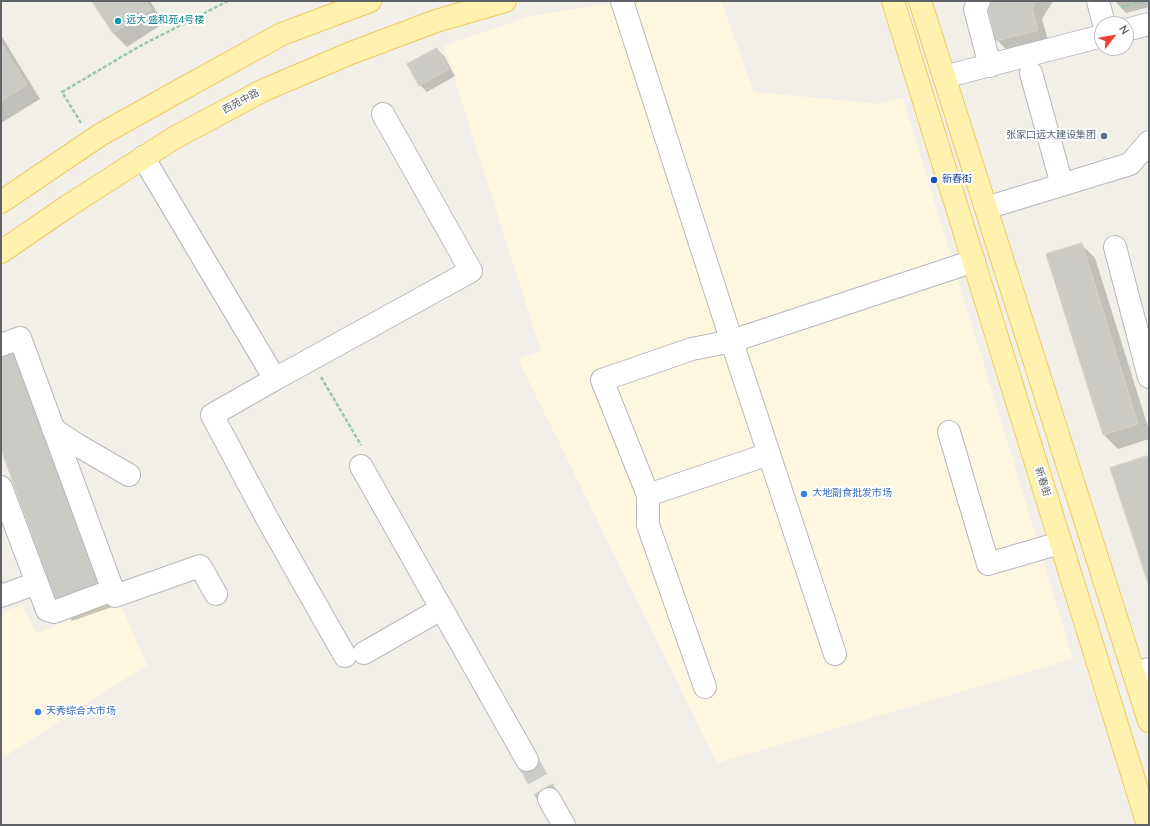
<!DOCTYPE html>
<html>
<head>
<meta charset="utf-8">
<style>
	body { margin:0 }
	#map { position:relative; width:1150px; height:826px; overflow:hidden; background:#f1efe8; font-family:"Nunito Sans",sans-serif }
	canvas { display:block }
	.frame { position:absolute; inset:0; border:2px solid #5f6368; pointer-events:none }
	.north { position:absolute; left:1094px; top:16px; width:40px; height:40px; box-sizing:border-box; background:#fff; border:1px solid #bfc1c3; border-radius:50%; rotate:59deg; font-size:11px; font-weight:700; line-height:16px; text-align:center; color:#5f6368 }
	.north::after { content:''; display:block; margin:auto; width:14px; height:18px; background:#ea4335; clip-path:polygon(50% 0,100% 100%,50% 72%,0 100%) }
</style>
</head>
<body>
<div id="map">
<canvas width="1150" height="826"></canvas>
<div class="frame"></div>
<div class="north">N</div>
</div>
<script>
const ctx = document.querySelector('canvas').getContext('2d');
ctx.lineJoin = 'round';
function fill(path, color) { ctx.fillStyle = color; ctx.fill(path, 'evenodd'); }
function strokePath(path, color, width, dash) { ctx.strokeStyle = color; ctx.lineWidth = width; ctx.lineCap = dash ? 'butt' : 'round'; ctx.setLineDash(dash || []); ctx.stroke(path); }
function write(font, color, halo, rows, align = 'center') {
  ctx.font = font + ' "Nunito Sans","Noto Sans SC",sans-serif'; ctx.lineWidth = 4; ctx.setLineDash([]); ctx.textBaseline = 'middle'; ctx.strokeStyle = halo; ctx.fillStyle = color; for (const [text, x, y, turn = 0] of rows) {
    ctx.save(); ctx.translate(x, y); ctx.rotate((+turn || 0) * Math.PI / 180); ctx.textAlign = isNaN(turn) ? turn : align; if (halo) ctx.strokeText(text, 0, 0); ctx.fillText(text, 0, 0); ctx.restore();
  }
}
fill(new Path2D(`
	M625 1H721L754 92 880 104 903 98 1073 659 717 763 518 359 541 351 444 46 527 17Z
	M118 598 147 665 1 759V613L22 605 37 634Z`), '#fef7e0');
fill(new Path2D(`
	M93 1H150L164 23 127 47 113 33Z
	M991 1H1053L1042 19 1048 40 1008 51 997 40Z
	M1115 1H1149V7L1126 13Z
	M1 35 40 99 1 123Z
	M437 49 444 56 455 76 427 92 420 85Z
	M1081 244 1095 258 1149 430V439L1118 449 1104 435Z
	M1 446 115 606 72 621 59 607Z`), '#0003');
const building = new Path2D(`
	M92 1H146L151 9 113 33Z
	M990 1H1036L1032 8 1038 30 996 41 987 6Z
	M1 43 27 85 1 101Z
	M437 48 449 69 419 86 407 64Z
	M1082 243 1138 424 1103 435 1046 254Z
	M14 349 102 592 58 607 1 449V353Z
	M1147 456 1149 460V586L1110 468Z`);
fill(building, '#cccac5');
strokePath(building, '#d6d1c6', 1);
strokePath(new Path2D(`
	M527 760 549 799`), '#ccccc8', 22, [22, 11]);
const minor = new Path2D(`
	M622 1 730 336 835 654
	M979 1 975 9 990 66
	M1098 1 1104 24
	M1126 30 1149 24
	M1031 73 1062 185
	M944 77 1102 36
	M143 157 275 379 471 271 383 114
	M986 208 1130 164 1149 142
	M1115 247 1149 377
	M1 345 20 338 115 596 200 566 216 594
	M275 379 212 415 269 522 345 656
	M53 429 79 446 129 475
	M949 432 988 564 1060 543
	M769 454 648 495 602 380 692 349 732 341 974 261
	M361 466 527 760
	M1 487 37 583 1 596
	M648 495V525L705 687
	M37 583 47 610 54 612 113 590
	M364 653 441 609
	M1134 674 1149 669
	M549 799 564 825`);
const major = new Path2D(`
	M893 1 1148 825
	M920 1 1149 721
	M1 202 100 135 175 93 282 34 370 1
	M1 252 68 206 174 138 264 90 351 53 436 21 505 1`);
strokePath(minor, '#b5b8bc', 24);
strokePath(major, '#f2c960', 24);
strokePath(new Path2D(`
	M1121 7 1144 1
	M81 123 62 92 140 46 228 1
	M321 377 361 445`), '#9cc7a9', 2.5, [4, 2]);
strokePath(minor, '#fff', 22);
strokePath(major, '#fff2af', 22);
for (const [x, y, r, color] of [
	[118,21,4,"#0f9aa8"],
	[1104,136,4,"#5c6f8a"],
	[934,180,4,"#1a4fb4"],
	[804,494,4,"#3f7fe0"],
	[38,712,4,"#3f7fe0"]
]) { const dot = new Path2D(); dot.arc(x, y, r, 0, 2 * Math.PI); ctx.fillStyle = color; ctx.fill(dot); strokePath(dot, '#fff', 1.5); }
write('10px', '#0d838f', '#fff', [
	["远大·盛和苑4号楼",126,21]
], 'left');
write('10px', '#5f6368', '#fff', [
	["西苑中路",241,102,-28],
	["新春街",1042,482,73]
]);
write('10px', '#4e5e75', '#fff', [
	["张家口远大建设集团",1096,136]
], 'right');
write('10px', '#164399', '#fff', [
	["新春街",942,180]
], 'left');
write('10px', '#366cbe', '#fff', [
	["大地副食批发市场",812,494],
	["天秀综合大市场",46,712]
], 'left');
</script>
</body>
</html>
